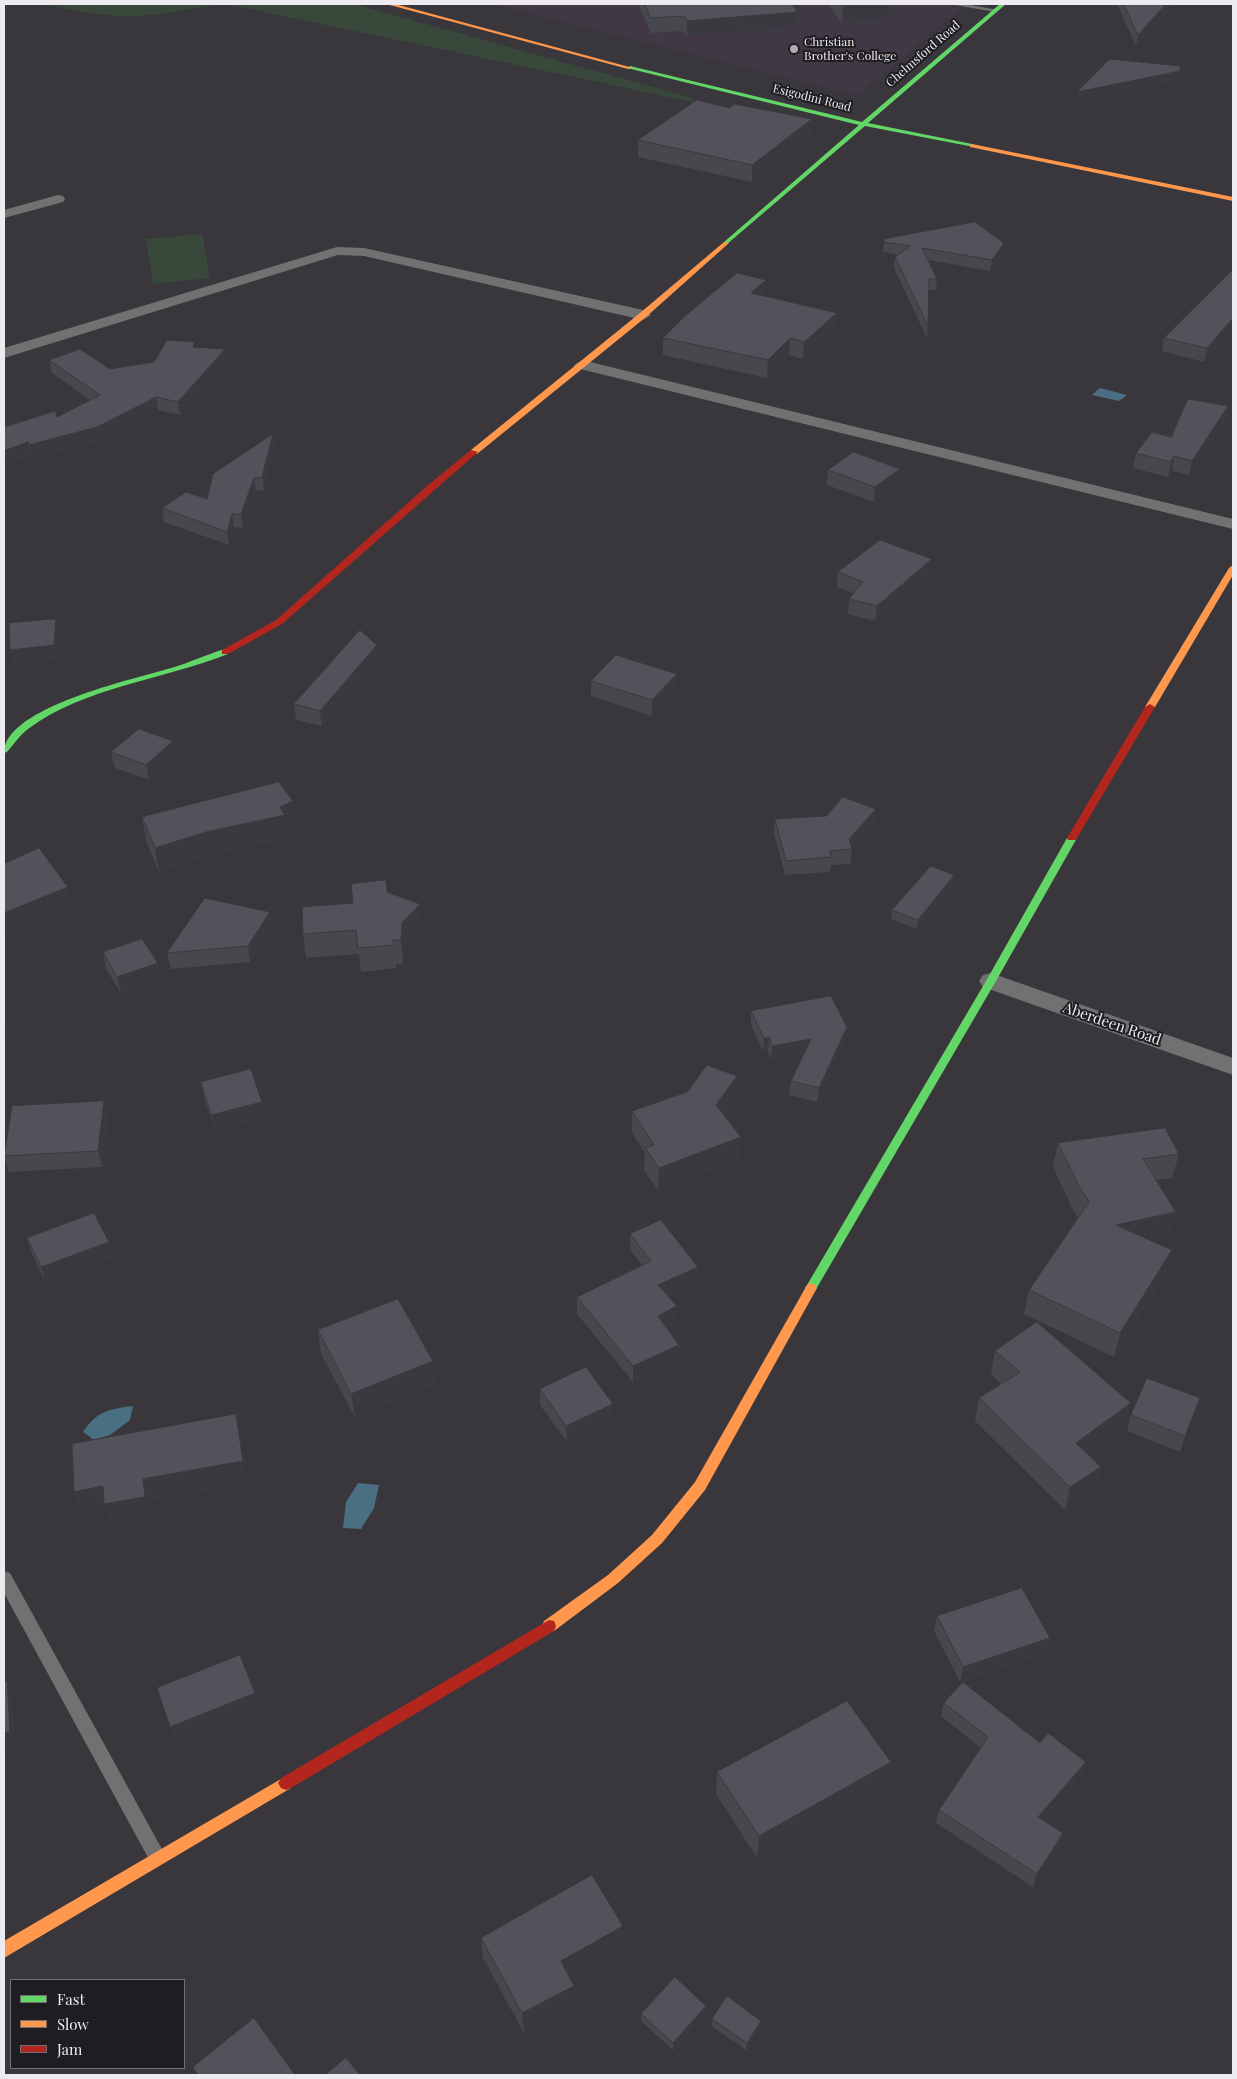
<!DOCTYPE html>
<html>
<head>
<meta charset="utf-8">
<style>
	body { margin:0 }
	#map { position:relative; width:1237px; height:2079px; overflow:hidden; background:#39373b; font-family:"Playfair Display",serif }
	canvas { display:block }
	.frame { position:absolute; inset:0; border:5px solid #edeaf0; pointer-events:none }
	.legend { position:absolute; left:10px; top:1979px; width:175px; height:90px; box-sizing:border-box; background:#1f1d21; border:1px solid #716f74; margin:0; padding:6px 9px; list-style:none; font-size:15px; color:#edeaf0 }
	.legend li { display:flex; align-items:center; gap:10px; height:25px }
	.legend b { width:25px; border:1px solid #716f74 }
</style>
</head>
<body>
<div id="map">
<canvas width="1237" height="2079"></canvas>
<div class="frame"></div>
<ul class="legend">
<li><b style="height:6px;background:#63d668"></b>Fast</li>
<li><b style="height:6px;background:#ff974d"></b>Slow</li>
<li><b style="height:6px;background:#b3261e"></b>Jam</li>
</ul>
</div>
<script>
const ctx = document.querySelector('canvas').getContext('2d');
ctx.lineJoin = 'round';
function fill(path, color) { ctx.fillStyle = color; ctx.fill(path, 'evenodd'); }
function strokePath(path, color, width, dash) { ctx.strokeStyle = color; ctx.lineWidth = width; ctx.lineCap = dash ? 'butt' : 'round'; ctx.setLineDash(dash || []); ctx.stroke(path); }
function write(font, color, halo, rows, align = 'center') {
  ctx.font = font + ' "Playfair Display",serif'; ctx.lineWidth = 4; ctx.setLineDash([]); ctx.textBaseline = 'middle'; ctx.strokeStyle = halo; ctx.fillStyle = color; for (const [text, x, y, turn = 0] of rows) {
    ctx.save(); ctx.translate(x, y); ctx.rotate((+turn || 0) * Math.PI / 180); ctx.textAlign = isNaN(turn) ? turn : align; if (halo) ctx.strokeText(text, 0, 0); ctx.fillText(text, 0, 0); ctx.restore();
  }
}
fill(new Path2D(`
	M494 4H967L858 95Z`), '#403945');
fill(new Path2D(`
	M45 4H354L696 99 693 102 226 4C197 6 168 15 139 16 107 18 76 11 45 4Z
	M202 234 210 278 153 284 146 239Z`), '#38483b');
fill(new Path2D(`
	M1100 388 1127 395 1119 401 1092 395Z
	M133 1406 130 1420 110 1435 94 1440 83 1432C97 1411 109 1409 133 1406Z
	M358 1483 379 1485 374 1508 361 1529 343 1528 346 1502Z`), '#4a6f82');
fill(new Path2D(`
	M950 4H965L998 10 995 12Z
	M4 1571 10 1573 163 1851 166 1857 163 1863 157 1865 151 1863 4 1593Z`), '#727171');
fill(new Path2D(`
	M58 195 63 196 65 199 63 202 4 218V210Z
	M337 247 364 248 643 310 651 315 643 320 364 256 338 255 4 358V348Z
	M582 360 1233 519V529L576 368 574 365Z
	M991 973 1233 1058V1075L983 987 979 981 983 975Z`), '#727171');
fill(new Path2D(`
	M1000 4H1006L868 123 972 144 974 145V147L865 126 726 245 724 244V242L859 125 627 68 630 66 862 122Z
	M225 649 228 650V654C165 679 82 688 28 729 20 735 14 744 7 752L4 753C4 707 135 679 171 668 189 663 207 654 225 649Z
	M1072 835 1077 838 996 981 815 1291 811 1293 807 1291 805 1288 807 1285 986 981 1067 838Z`), '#63d668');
fill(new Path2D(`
	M386 4H395L633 68 628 69Z
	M972 144 1233 197V201L970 147V145Z
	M724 242 729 243 646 317 477 454H471V450L640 313Z
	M1233 565V575L1155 707 1153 709H1147L1145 707 1229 568Z
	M811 1283 815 1285 817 1288 705 1490 662 1543 618 1583 554 1631 549 1632 544 1631 542 1626 544 1621 608 1575 652 1535 695 1482 807 1285Z
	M286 1776 291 1778 294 1783 291 1788 4 1958V1941Z`), '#ff974d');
fill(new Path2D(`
	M471 450 478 452 282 624 228 654H222V650L276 620 427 486Z
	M1150 704 1155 707 1077 838 1076 840H1068L1067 838 1145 707Z
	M549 1620 554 1621 556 1626 554 1631 291 1788 286 1790 281 1788 278 1783 281 1778Z`), '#b3261e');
fill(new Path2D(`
	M638 4H791L798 12 797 27 687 36 683 31 651 33Z
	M828 4H891L890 19 842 23Z
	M1117 4H1174L1136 46Z
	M812 119 810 136 752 182 638 157V140Z
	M884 239 1002 254 990 271 928 260 937 279 936 290H929L928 326 927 338 894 268 895 257 898 255 883 252Z
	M1233 270V329L1204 362 1162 351 1164 338Z
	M765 296 837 313 836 330 803 359 789 355 767 378 663 355V338Z
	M196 347 227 361 180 415 158 410 100 441 32 459 31 455 4 466 57 417 90 400 52 373 49 360 110 369 154 362Z
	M1228 406 1225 421 1189 475 1172 471 1168 477 1133 468 1136 453 1171 437Z
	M273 434 275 447 264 490 256 491 243 528 234 527 229 545 164 522 162 508 207 499Z
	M828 470 898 484 874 502 827 485Z
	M838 572 931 573 875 621 848 614 849 599 854 593 837 587Z
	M379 660 322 726 296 720 294 704Z
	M591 681 677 690 652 716 591 696Z
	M173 741 176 757 149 780 115 768 111 752Z
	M876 809 875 824 852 849 850 864 831 865 830 872 785 875 774 833 775 819 826 816Z
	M142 817 296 825 287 829 288 838 210 855 159 872 146 841Z
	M954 875 953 883 917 929 891 919 892 910Z
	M387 892 422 928 404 947 403 964H396V968L361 972 359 954 306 958 303 934 353 903Z
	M270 912 273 928 250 962 171 969 167 953Z
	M103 952 158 963 161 979 121 993 106 969Z
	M751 1011 847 1027 845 1041 817 1102 789 1095 791 1081 803 1054 771 1060 768 1052H763L751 1025Z
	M737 1076 736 1099 724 1115 740 1160 658 1190 644 1170 645 1153 632 1133V1111L687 1092Z
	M201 1082 265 1118 215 1131 204 1098Z
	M108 1118 102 1167 9 1172 4 1156Z
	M1058 1143 1179 1154 1172 1178 1156 1180 1176 1212 1169 1236 1150 1240 1166 1274 1114 1357 1024 1314 1029 1290 1078 1218 1073 1210 1053 1167Z
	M630 1234 698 1267V1283L668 1297 676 1323 666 1328 679 1345 678 1361 633 1382 577 1314V1297L642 1265 630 1250Z
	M27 1238 109 1242 113 1258 46 1284 32 1254Z
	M318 1330 433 1361 435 1385 355 1417 321 1354Z
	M995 1351 1125 1427 1087 1454 1101 1467 1095 1490 1065 1510 975 1421 979 1398 1001 1384 991 1374Z
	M540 1389 613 1420 567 1442 540 1405Z
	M1195 1414 1180 1452 1127 1431 1131 1415Z
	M937 1616 1050 1638 1046 1654 960 1682 934 1631Z
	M157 1688 258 1708 175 1742Z
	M944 1703 1086 1762 1082 1775 1043 1820 1063 1833 1059 1846 1033 1887 936 1823 939 1810 981 1748 941 1716Z
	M891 1762 887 1784 757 1858 716 1794 717 1772Z
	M481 1938 623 1947 569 1977 574 1986 575 2006 524 2033 483 1958Z
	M706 2012 673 2050 641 2021V2014Z
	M712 2019 761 2021V2028L746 2050 711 2026Z`), '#47474e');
fill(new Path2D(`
	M864 4H891L890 19 842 23 843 6Z
	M1166 4H1174L1136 46 1138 35Z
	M798 12 797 27 687 36V21Z
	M1180 71 1178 82 1075 103 1077 92Z
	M812 119 810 136 752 182V165Z
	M1004 243 1002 254 990 271 992 260Z
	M766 280 765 297 751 293Z
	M837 313 836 330 803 359 804 342Z
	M1233 318V329L1204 362 1207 348Z
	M790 338 789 355 767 378 768 360Z
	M225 349 227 361 180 415 178 402Z
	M156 397 158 410 100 441 32 459 29 445Z
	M1228 406 1225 421 1189 475 1192 461Z
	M273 434 275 447 264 490 262 477Z
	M28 442 31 455 4 466V451Z
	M1174 456 1172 471 1168 477 1171 462Z
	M900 469 898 484 874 502 875 487Z
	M254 478 256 491 243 528 241 514Z
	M232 514 234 527 229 545 227 532Z
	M932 559 931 573 875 621 877 606Z
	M56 619 59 634 57 660 13 666 10 650Z
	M377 645 379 660 322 726 320 711Z
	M677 674V690L652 716V700Z
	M173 741 176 757 149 780 146 765Z
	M293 801 296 825 287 829 288 838 210 855 159 872 155 848 280 807Z
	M876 809 875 824 852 849 849 839Z
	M954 875 953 883 917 929 918 920Z
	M68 887 73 911 4 939V913Z
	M420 904 422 928 404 947 403 964 401 940 402 923Z
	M270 912 273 928 250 962 248 946Z
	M158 963 161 979 121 993 117 977Z
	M7 1023 11 1039 4 1043V1024Z
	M847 1027 845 1041 817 1102 819 1088Z
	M769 1037 768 1052H763L764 1038Z
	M811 1039 810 1053 771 1060 772 1046Z
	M737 1076 736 1099 715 1128 716 1105Z
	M104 1101 108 1118 102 1167 98 1151Z
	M262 1102 265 1118 215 1131 211 1115Z
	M741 1137 740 1160 658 1190 659 1168Z
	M1176 1212 1169 1236 1110 1249 1116 1225Z
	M109 1242 113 1258 46 1284 41 1267Z
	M1172 1250 1166 1274 1114 1357 1120 1333Z
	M698 1267V1283L658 1301V1285Z
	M677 1306 676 1323 658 1333V1316Z
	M679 1345 678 1361 633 1382V1366Z
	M433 1361 435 1385 355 1417 351 1394Z
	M1200 1398 1195 1414 1180 1452 1185 1436Z
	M1131 1403 1125 1427 1070 1466 1076 1443Z
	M613 1404V1420L567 1442 566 1426Z
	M236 1414 241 1437 247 1484 150 1502 151 1520 110 1528 105 1510 81 1515 74 1492 143 1479Z
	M1101 1467 1095 1490 1065 1510 1070 1487Z
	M1050 1638 1046 1654 960 1682 963 1667Z
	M7 1681 13 1696 16 1746 4 1749V1733Z
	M255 1693 258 1708 175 1742 170 1727Z
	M891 1762 887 1784 757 1858 759 1836Z
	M1086 1762 1082 1775 1034 1830 1038 1817Z
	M1063 1833 1059 1846 1033 1887 1037 1874Z
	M623 1926V1947L562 1982 561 1961Z
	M574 1986 575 2006 524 2033 522 2013Z
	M706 2006V2012L673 2050V2043Z
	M761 2021V2028L746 2050 747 2043Z`), '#3a3940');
const building = new Path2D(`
	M645 4H791L798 12 687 21 684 16 651 18Z
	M842 4H864L843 6Z
	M1124 4H1166L1138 35Z
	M1110 59 1180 66V71L1077 92Z
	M697 100 730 108 734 104 812 119 752 165 638 140Z
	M975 222 1004 243 992 260 922 248 937 279H929L928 326 895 257 911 246 884 242V239Z
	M1233 270V318L1207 348 1164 338 1226 276Z
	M737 273 766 280 751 293 837 313 804 342 790 338 768 360 663 338 684 317Z
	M167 340 195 342 193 347 225 349 178 402 156 397 97 427 29 445 28 442 4 451V427L55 411 57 417 100 395 49 360 80 349 110 369 154 362Z
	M1188 399 1228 406 1192 461 1174 456 1171 462 1136 453 1152 432 1171 437Z
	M273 434 262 477 254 478 241 514H232L227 532 162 508 186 492 207 499 213 474Z
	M854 452 900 469 875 487 828 470Z
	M880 540 932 559 877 606 849 599 863 582 838 572Z
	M56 619 54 645 10 650 9 623Z
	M360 630 377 645 320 711 294 704Z
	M616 655 677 674 652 700 591 681Z
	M139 729 173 741 146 765 111 752Z
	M279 782 293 801 280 807 285 815 206 832 155 848 142 817Z
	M843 797 876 809 849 839 852 849 830 851 831 857 786 861 775 819 826 816Z
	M39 848 68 887 4 913V864Z
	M931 866 954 875 918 920 892 910Z
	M386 880 387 892 420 904 402 923 401 940H393L394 945 358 948 356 930 303 934 302 907 353 903 351 884Z
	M205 898 270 912 248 946 167 953Z
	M142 939 158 963 117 977 103 952Z
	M831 996 847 1027 819 1088 791 1081 811 1039 772 1046 769 1037 764 1038 751 1011Z
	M707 1065 737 1076 716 1105 741 1137 659 1168 645 1148 654 1145 632 1111 687 1092Z
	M251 1069 262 1102 211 1115 201 1082Z
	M104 1101 98 1151 4 1156 12 1106Z
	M1165 1128 1179 1154 1143 1159 1176 1212 1116 1225 1172 1250 1120 1333 1029 1290 1089 1202 1079 1186 1058 1143Z
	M94 1213 109 1242 41 1267 27 1238Z
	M661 1220 698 1267 658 1285 677 1306 658 1316 679 1345 633 1366 577 1297 651 1261 630 1234Z
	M398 1299 433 1361 351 1394 318 1330Z
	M1037 1322 1131 1403 1076 1443 1101 1467 1070 1487 979 1398 1020 1372 995 1351Z
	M586 1367 613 1404 566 1426 540 1389Z
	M1147 1378 1200 1398 1185 1436 1131 1415Z
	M236 1414 243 1461 143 1479 145 1497 104 1504 103 1486 74 1492 72 1444Z
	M1022 1588 1050 1638 963 1667 937 1616Z
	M240 1655 255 1693 170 1727 157 1688Z
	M7 1681 10 1731 4 1733V1682Z
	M963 1682 1040 1743 1048 1733 1086 1762 1038 1817 1063 1833 1037 1874 939 1810 988 1737 944 1703Z
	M847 1701 891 1762 759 1836 717 1772Z
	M592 1875 623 1926 561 1961 574 1986 522 2013 481 1938Z
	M675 1977 706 2006 673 2043 641 2014Z
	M727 1996 761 2021 747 2043 712 2019Z
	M254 2018 295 2075H198L193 2067Z
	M346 2058 360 2075H325Z`);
fill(building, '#53525b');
strokePath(building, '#3a3940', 1);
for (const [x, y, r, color] of [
	[794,49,5,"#aeabb1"]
]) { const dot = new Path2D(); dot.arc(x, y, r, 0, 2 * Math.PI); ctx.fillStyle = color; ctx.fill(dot); strokePath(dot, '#1f1d21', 2); }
write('12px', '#edeaf0', '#1f1d21', [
	["Christian",804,42],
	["Brother's College",804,56]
], 'left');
write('12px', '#edeaf0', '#1f1d21', [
	["Chelmsford Road",923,54,-41],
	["Esigodini Road",812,98,14]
]);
write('15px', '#edeaf0', '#1f1d21', [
	["Aberdeen Road",1112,1024,19]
]);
</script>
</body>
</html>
